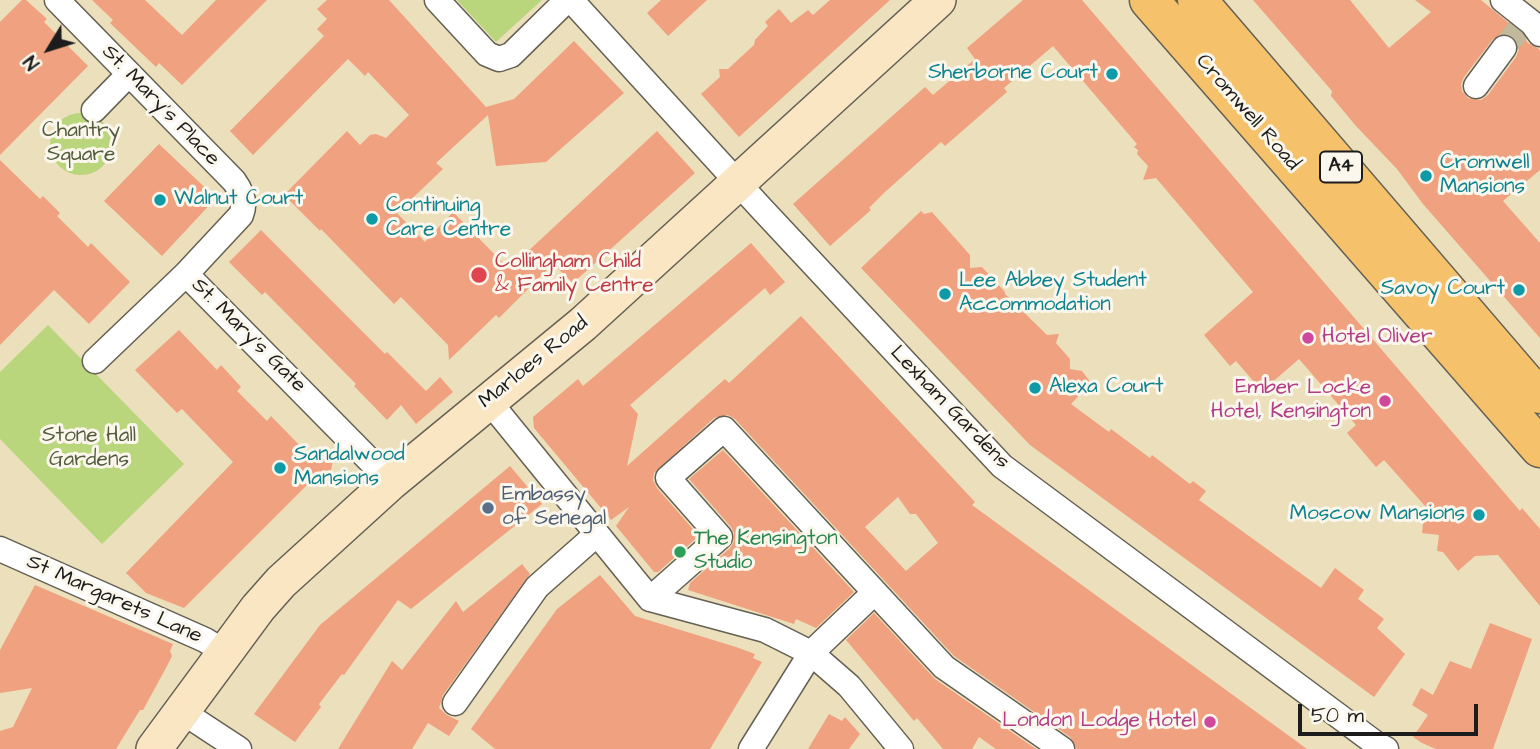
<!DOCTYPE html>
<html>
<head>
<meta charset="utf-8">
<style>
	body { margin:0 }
	#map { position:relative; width:1540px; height:749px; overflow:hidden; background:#ebdfbc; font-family:"Architects Daughter",sans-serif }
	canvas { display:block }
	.north { position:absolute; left:14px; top:14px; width:70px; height:70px; -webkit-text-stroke:5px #fbf7ec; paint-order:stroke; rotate:232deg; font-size:19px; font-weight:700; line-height:28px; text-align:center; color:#1c1c1c }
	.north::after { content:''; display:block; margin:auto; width:24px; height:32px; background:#1c1c1c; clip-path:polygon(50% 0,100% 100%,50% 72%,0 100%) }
	.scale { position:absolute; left:1298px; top:704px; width:180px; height:32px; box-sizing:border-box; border:4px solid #1c1c1c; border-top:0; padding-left:9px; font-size:21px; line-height:24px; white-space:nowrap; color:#1c1c1c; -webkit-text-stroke:5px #fbf7ec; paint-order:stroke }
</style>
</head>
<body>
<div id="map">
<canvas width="1540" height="749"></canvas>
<div class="north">N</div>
<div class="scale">50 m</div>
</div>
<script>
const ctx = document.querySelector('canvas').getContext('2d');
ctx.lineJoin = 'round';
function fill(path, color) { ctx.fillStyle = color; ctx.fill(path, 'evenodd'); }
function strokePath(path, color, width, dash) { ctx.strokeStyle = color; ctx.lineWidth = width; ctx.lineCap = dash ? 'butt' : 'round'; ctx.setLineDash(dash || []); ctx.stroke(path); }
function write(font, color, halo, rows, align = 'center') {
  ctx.font = font + ' "Architects Daughter",sans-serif'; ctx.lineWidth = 6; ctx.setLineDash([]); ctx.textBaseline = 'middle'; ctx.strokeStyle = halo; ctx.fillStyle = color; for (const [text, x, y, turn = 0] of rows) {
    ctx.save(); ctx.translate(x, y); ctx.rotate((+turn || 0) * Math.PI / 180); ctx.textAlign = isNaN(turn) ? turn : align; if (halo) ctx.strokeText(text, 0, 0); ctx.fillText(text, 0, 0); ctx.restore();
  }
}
fill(new Path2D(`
	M457 0H542L496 42Z
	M50 144a31 31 0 1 1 62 0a31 31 0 1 1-62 0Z
	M48 325 184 464 102 544 0 439V372Z`), '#b9d67c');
fill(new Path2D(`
	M22 0H26L47 19 44 22 88 66 0 155V22Z
	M92 0H145L182 35 216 0H267L182 85 159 63 156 67 110 23 113 20Z
	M327 0H389L486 107 514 99 574 41 624 93 546 162 496 166 488 115 436 163 443 169 397 213 425 242 453 212 509 269 657 131 695 173 573 283 553 264 499 318 496 315 449 360 448 345 401 297 394 304 321 229 320 231 284 195 347 131 360 145 370 135 376 134 386 138 409 115 368 72 365 76 348 59 253 155 230 131 324 36 317 29 327 19 317 9Z
	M661 0H707L668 36 647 13Z
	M830 0H890L739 137 701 94 720 77 719 69H728L754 45 755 40 768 26 765 22 779 9 791 23 808 10 813 15Z
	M1023 0H1082L1520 511 1522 508 1540 529V606L1498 555 1475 556 1458 571 1443 552 1437 551 1439 535 1422 533 1425 506 1384 460 1376 467 1347 433 1356 425 1299 359 1262 391 1236 361 1230 366 1204 335 1253 292 1156 178 1143 180 1148 166 1137 154 1138 150 1134 147 1137 144 1053 46 1004 88 1007 92 945 146 941 142 885 192 869 208 871 210 830 246 793 204 925 87 933 95 975 59 967 48Z
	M1253 0H1350L1389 48 1431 12 1415 0H1481L1521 33 1528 43 1538 48 1540 51V170L1503 201 1540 243V338L1423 204 1397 169 1356 126 1331 96 1332 91ZM1505 33 1512 36 1517 41 1519 49 1516 57 1488 95 1481 100 1468 98 1462 91 1461 84 1464 77 1493 39Z
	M159 144 216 198 162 256 104 201Z
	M0 160 40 199 43 196 60 213 57 216 88 247 91 243 130 282 89 324 54 290 0 345Z
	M921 211 924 214 932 212 970 255V268L982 267 1005 292V294L1047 335 1059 334 1056 343 1070 359V369L1082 371 1091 383 1071 404 1109 432 1111 429 1150 458 1152 455 1190 484 1193 481 1206 491 1199 500 1321 588 1335 568 1364 590 1358 599 1384 619 1377 628 1405 654 1374 697 1030 445 861 268Z
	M261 230 385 354 387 352 426 391 440 377 453 392 416 424 401 405 387 420 354 386 356 384 265 292 262 295 229 262Z
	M751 243 785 282 770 295 765 288 630 405 638 414 627 466 725 379 729 383 801 316 975 502 972 505 1307 749H1077L1070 737 954 656 735 419 728 415 714 418 654 473 653 480 657 488 699 536 658 572H654L616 526 629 507 611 520 534 428 533 417 578 379 583 386ZM898 497 910 514H916L938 543 906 571 865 527Z
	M179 330 217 370 221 365 241 387 237 391 267 421 271 416 308 454H327L333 461 330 474 314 478 184 608 146 593 126 573 233 462 182 409 177 413 135 370Z
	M723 450 854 592 816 628 796 619 794 624 688 590 690 583 730 548 734 541V533L731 527 689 479Z
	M510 466 542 504 411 609 398 600 344 675 342 674 319 704 321 707 295 742 254 714 320 625Z
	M522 564 530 574 443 695 439 708 447 715 459 721 449 736 428 723 412 749H338L392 661 402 670 456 601 463 612Z
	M600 575 635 616 736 647 755 654 753 658 762 662 710 749H495L471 729 557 609Z
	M35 585 173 644 170 651 172 656 167 666 143 710H140L116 749H0V731L13 727 32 688 0 693V650Z
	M874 613 935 679 1036 749H996L979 737 972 749H943L917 718 914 721 846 640Z
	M1490 623 1532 639 1493 749H1436L1422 743 1413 737 1428 715 1412 705 1421 688 1433 695 1450 661 1471 669Z
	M829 714 842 721 845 717 860 734 849 749H808Z`), '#f0a17f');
strokePath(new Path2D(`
	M1504 48 1520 28`), '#c2b89c', 24, [24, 12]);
const street = new Path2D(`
	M57 0 234 181C242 192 246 203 241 215L186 274 391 482
	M437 0 487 54 499 59 511 55 567 0
	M571 0 760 207 1002 466 1375 743 1386 749
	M1503 0 1532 23 1540 34
	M1476 86 1504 48
	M94 110 129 74
	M95 361 186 274
	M488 400 650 599 765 630 811 653 849 686 901 749
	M0 549 205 640 226 653
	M650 599 720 537 668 478 724 429 944 667 1062 749
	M455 703 537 587 597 534
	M181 711 239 749
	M751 749 811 653 874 593`);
const secondary = new Path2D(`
	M154 749 258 608 281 582 391 482 583 324 938 0`);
const highway = new Path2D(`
	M1149 0 1540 448
	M1197 0 1525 382 1540 394`);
strokePath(street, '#646054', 27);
strokePath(secondary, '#646054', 38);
strokePath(highway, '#646054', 41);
strokePath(street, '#fff', 24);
strokePath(secondary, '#fbe6c4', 35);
strokePath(highway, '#f5c16b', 38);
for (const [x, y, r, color] of [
	[1112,74,7,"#0f9aa8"],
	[1426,176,7,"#0f9aa8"],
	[160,200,7,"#0f9aa8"],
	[372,219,7,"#0f9aa8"],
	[479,275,9,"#e0444e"],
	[1519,290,7,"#0f9aa8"],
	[945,294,7,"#0f9aa8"],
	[1308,338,7,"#d1479c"],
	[1035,388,7,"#0f9aa8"],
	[1385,401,7,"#d1479c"],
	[280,468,7,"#0f9aa8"],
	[488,508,7,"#5c6f8a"],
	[1479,515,7,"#0f9aa8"],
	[680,552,7,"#2e9e5b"],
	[1210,722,7,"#d1479c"]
]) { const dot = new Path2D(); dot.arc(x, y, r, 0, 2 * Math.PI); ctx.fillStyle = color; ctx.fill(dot); strokePath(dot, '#fbf7ec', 2.5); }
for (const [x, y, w] of [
	[1341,167,42]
]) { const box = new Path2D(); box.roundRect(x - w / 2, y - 15.5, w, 31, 5); ctx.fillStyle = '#fbf7ec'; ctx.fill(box); strokePath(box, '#1c1c1c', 2); }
write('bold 19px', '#1c1c1c', null, [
	["A4",1341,167]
]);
write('21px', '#0d838f', '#fbf7ec', [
	["Sherborne Court",1098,74,"right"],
	["Cromwell",1440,164],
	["Mansions",1440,188],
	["Walnut Court",174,200],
	["Continuing",386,207],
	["Care Centre",386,231],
	["Lee Abbey Student",959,282],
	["Accommodation",959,306],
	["Savoy Court",1505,290,"right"],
	["Alexa Court",1049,388],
	["Sandalwood",294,456],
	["Mansions",294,480],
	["Moscow Mansions",1465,515,"right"]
], 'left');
write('21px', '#1c1c1c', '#fbf7ec', [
	["St. Mary's Place",160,106,46],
	["Cromwell Road",1247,113,49],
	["St. Mary's Gate",248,336,45],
	["Marloes Road",534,363,-39],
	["Lexham Gardens",949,408,46],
	["St Margarets Lane",114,600,24]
]);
write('21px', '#535d3e', '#fbf7ec', [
	["Chantry",81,132],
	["Square",81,156],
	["Stone Hall",89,437],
	["Gardens",89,461]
]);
write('21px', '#be3a42', '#fbf7ec', [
	["Collingham Child",495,263],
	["& Family Centre",495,287]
], 'left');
write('21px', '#b23c85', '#fbf7ec', [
	["Hotel Oliver",1322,338,"left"],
	["Ember Locke",1371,389],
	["Hotel, Kensington",1371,413],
	["London Lodge Hotel",1196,722]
], 'right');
write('21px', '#4e5e75', '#fbf7ec', [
	["Embassy",502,496],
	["of Senegal",502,520]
], 'left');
write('21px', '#27864d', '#fbf7ec', [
	["The Kensington",694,540],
	["Studio",694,564]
], 'left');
</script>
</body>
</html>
